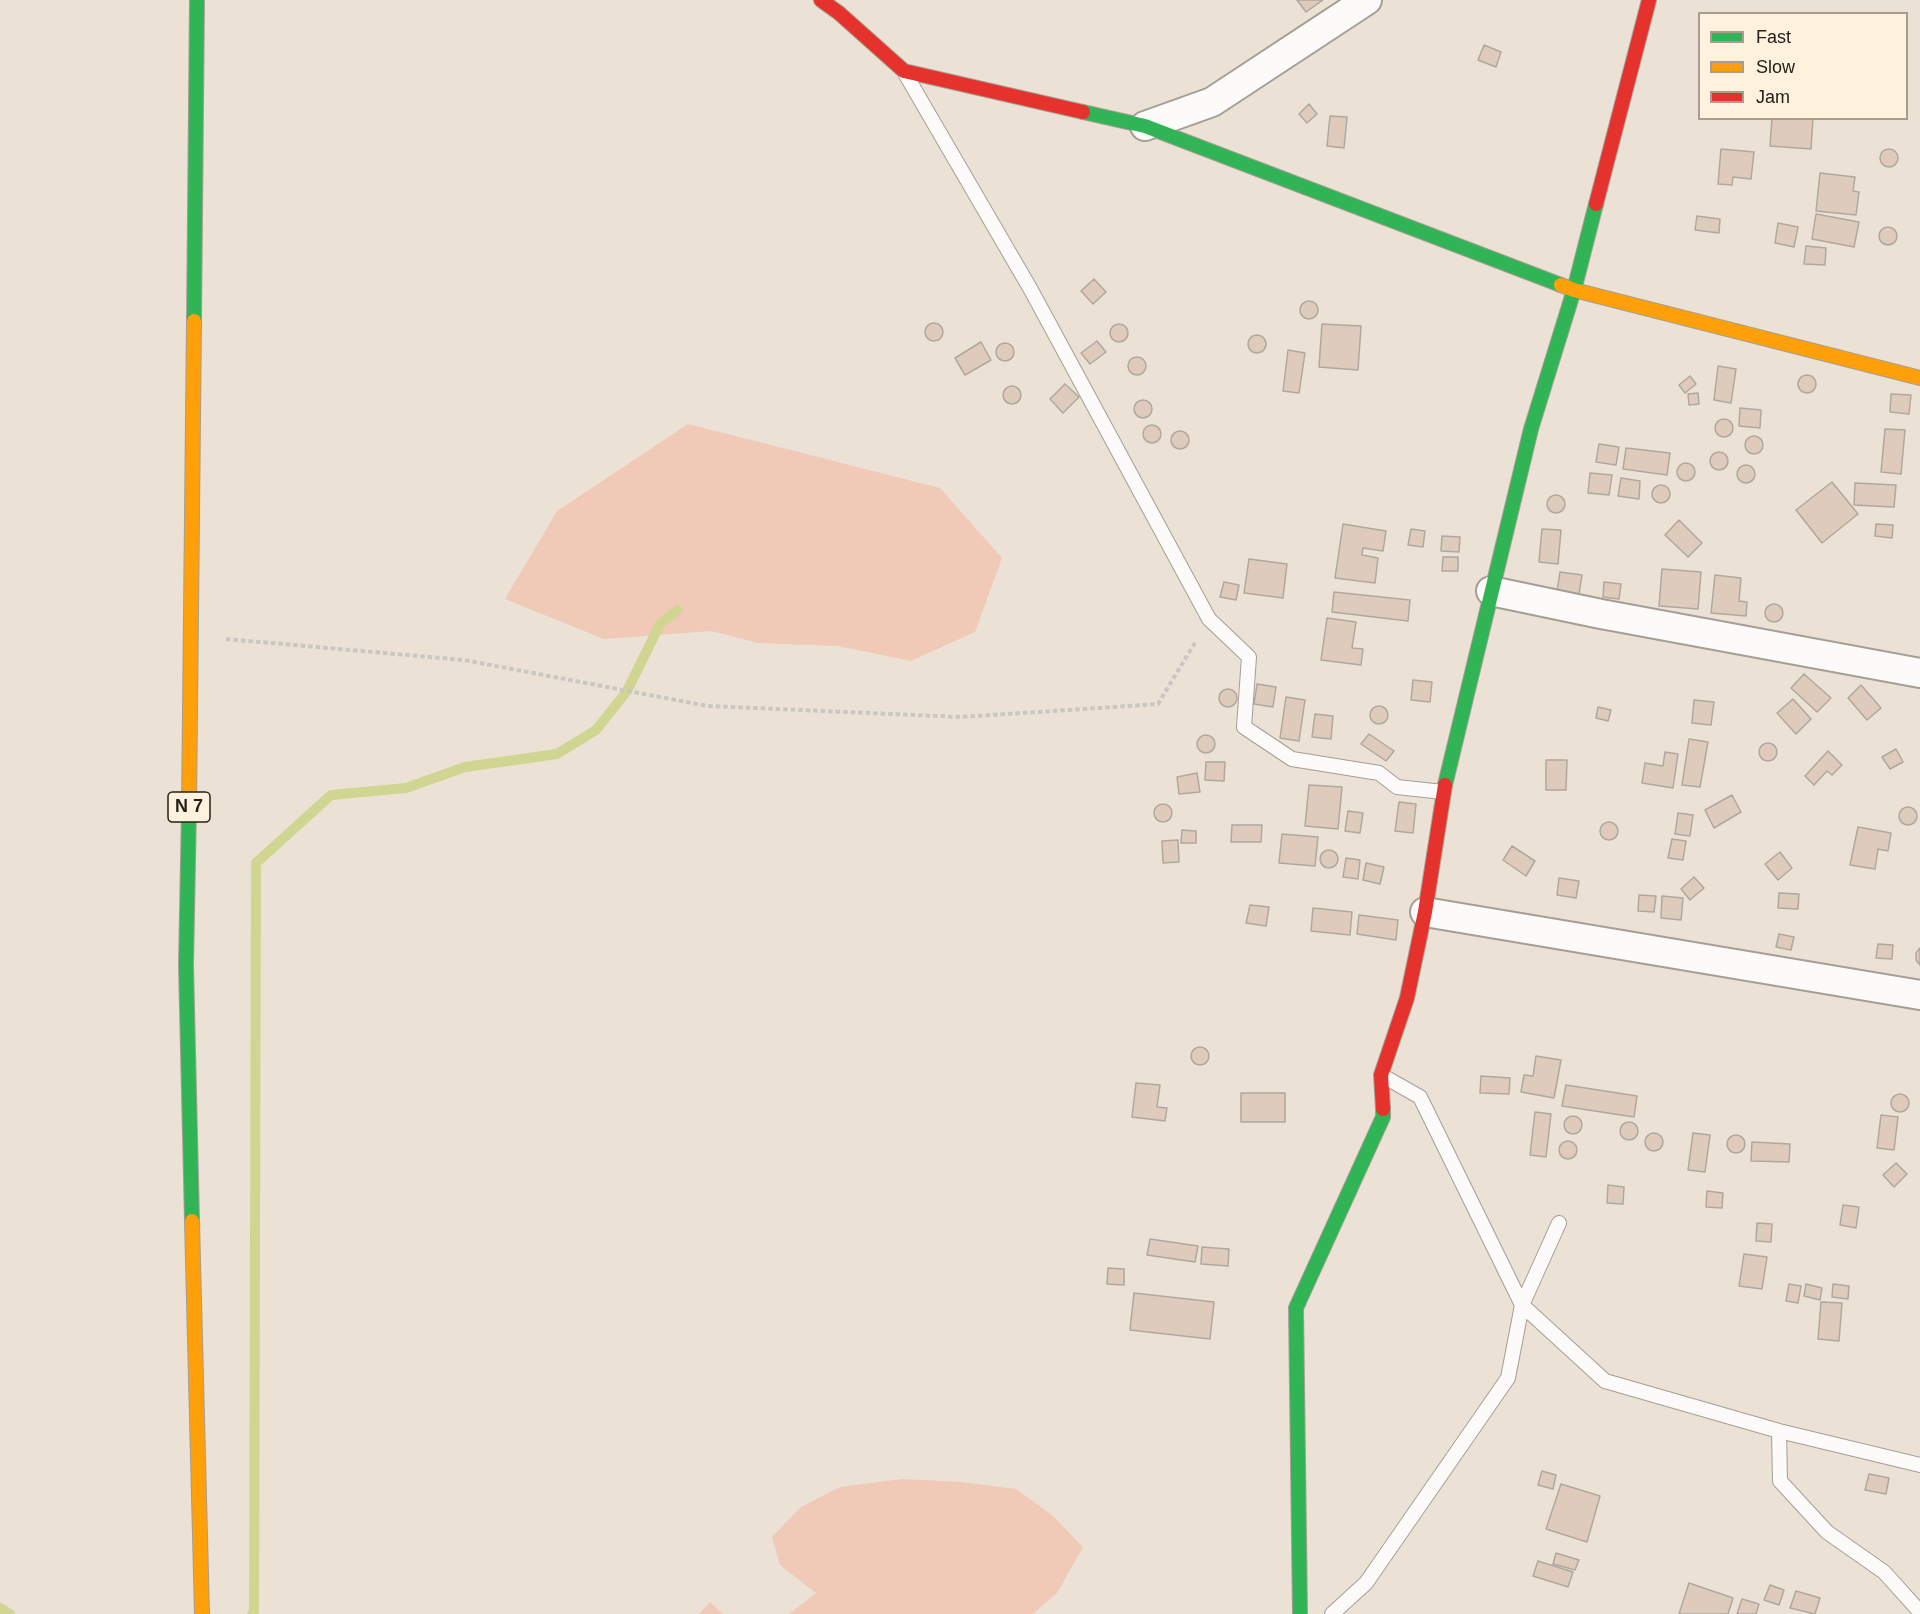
<!DOCTYPE html>
<html>
<head>
<meta charset="utf-8">
<style>
	body { margin:0 }
	#map { position:relative; width:1920px; height:1614px; overflow:hidden; background:#ebe2d5; font-family:Arial,sans-serif }
	canvas { display:block }
	.legend { position:absolute; left:1698px; top:12px; width:210px; height:108px; box-sizing:border-box; background:#fef1de; border:2px solid #a89d8f; margin:0; padding:8px 10px; list-style:none; font-size:18px; color:#262018 }
	.legend li { display:flex; align-items:center; gap:12px; height:30px }
	.legend b { width:30px; border:2px solid #a89d8f }
</style>
</head>
<body>
<div id="map">
<canvas width="1920" height="1614"></canvas>
<ul class="legend">
<li><b style="height:8px;background:#30b455"></b>Fast</li>
<li><b style="height:8px;background:#ff9f0a"></b>Slow</li>
<li><b style="height:8px;background:#e5322d"></b>Jam</li>
</ul>
</div>
<script>
const c = document.querySelector('canvas').getContext('2d');
c.lineJoin = 'round';
function fill(path, color) {
  c.fillStyle = color;
  c.fill(path, 'evenodd');
}
function trace(path, color, width, dash) {
  c.strokeStyle = color;
  c.lineWidth = width;
  c.lineCap = dash ? 'butt' : 'round';
  c.setLineDash(dash || []);
  c.stroke(path);
}
function write(font, color, halo, rows, align = 'center') {
  c.font = font + ' Arial,sans-serif';
  c.lineWidth = 5;
  c.setLineDash([]);
  c.textBaseline = 'middle';
  c.strokeStyle = halo;
  c.fillStyle = color;
  for (const [text, x, y, turn = 0] of rows) {
    c.save();
    c.translate(x, y);
    c.rotate((+turn || 0) * Math.PI / 180);
    c.textAlign = isNaN(turn) ? turn : align;
    if (halo) c.strokeText(text, 0, 0);
    c.fillText(text, 0, 0);
    c.restore();
  }
}
fill(new Path2D(`
	M688,424L940,488L1002,558L975,632L911,661L838,646L758,643L711,631L604,639L505,599L557,511Z
	M902,1479L961,1482L1016,1489L1052,1515L1083,1547L1057,1593L1033,1614H789L816,1593L780,1565L772,1537L801,1507L840,1487Z
	M710,1602L723,1614H699Z`), '#f0c9b7');
trace(new Path2D(`
	M0,1608L10,1614
	M252,1614L254,1612L256,863L331,795L406,788L465,767L557,754L596,730L627,691L660,624L677,610`), '#d1d592', 10);
const building = new Path2D(`
	M1297,0H1323L1306,12Z
	M1484,45L1501,52L1496,67L1478,60Z
	M1309,104L1317,114L1307,123L1299,114Z
	M1330,116L1347,117L1344,148L1327,146Z
	M1772,118H1813L1811,149L1770,146Z
	M1880 158a9 9 0 1 1 18 0a9 9 0 1 1-18 0Z
	M1721,149L1754,152L1751,179L1733,177L1732,185L1718,184Z
	M1820,173L1855,177L1853,191L1859,192L1856,215L1816,211Z
	M1816,214L1859,222L1854,247L1812,239Z
	M1697,216L1720,219L1719,233L1695,230Z
	M1778,223L1798,227L1794,247L1775,243Z
	M1879 236a9 9 0 1 1 18 0a9 9 0 1 1-18 0Z
	M1806,246L1826,248L1825,265L1804,264Z
	M1094,279L1106,292L1093,304L1081,291Z
	M1300 310a9 9 0 1 1 18 0a9 9 0 1 1-18 0Z
	M925 332a9 9 0 1 1 18 0a9 9 0 1 1-18 0Z
	M1110 333a9 9 0 1 1 18 0a9 9 0 1 1-18 0Z
	M1322,324L1361,326L1358,370L1319,367Z
	M1248 344a9 9 0 1 1 18 0a9 9 0 1 1-18 0Z
	M1097,341L1106,352L1090,364L1081,353Z
	M981,342L991,360L965,375L955,358Z
	M996 352a9 9 0 1 1 18 0a9 9 0 1 1-18 0Z
	M1288,350L1305,353L1299,393L1283,391Z
	M1128 366a9 9 0 1 1 18 0a9 9 0 1 1-18 0Z
	M1718,366L1736,369L1731,403L1714,400Z
	M1798 384a9 9 0 1 1 18 0a9 9 0 1 1-18 0Z
	M1690,376L1696,384L1685,393L1679,385Z
	M1065,384L1079,397L1063,413L1050,399Z
	M1003 395a9 9 0 1 1 18 0a9 9 0 1 1-18 0Z
	M1698,393L1699,404L1689,405L1688,394Z
	M1891,394L1911,395L1909,414L1890,412Z
	M1134 409a9 9 0 1 1 18 0a9 9 0 1 1-18 0Z
	M1740,408L1761,410L1760,428L1739,426Z
	M1715 428a9 9 0 1 1 18 0a9 9 0 1 1-18 0Z
	M1143 434a9 9 0 1 1 18 0a9 9 0 1 1-18 0Z
	M1885,429L1905,430L1901,474L1881,472Z
	M1171 440a9 9 0 1 1 18 0a9 9 0 1 1-18 0Z
	M1745 445a9 9 0 1 1 18 0a9 9 0 1 1-18 0Z
	M1599,444L1619,447L1616,465L1596,462Z
	M1626,448L1670,453L1667,475L1623,469Z
	M1710 461a9 9 0 1 1 18 0a9 9 0 1 1-18 0Z
	M1677 472a9 9 0 1 1 18 0a9 9 0 1 1-18 0Z
	M1737 474a9 9 0 1 1 18 0a9 9 0 1 1-18 0Z
	M1590,473L1612,475L1609,495L1588,493Z
	M1621,478L1640,481L1639,499L1618,496Z
	M1832,482L1858,514L1822,543L1796,510Z
	M1855,483L1896,485L1894,507L1854,505Z
	M1652 494a9 9 0 1 1 18 0a9 9 0 1 1-18 0Z
	M1547 504a9 9 0 1 1 18 0a9 9 0 1 1-18 0Z
	M1679,520L1702,543L1688,557L1665,535Z
	M1343,524L1386,531L1383,551L1363,548L1362,555L1378,558L1375,583L1335,578Z
	M1876,524L1893,525L1892,538L1875,536Z
	M1411,529L1425,531L1423,547L1408,545Z
	M1542,529L1561,530L1558,564L1539,562Z
	M1442,536L1460,537L1459,552L1441,551Z
	M1443,557H1458V571H1442Z
	M1249,559L1287,564L1283,598L1244,593Z
	M1662,569L1701,572L1698,609L1659,606Z
	M1560,572L1582,575L1579,594L1557,591Z
	M1715,575L1741,578L1739,601L1747,602L1746,616L1711,613Z
	M1224,582L1239,585L1236,600L1220,597Z
	M1604,582L1621,584L1619,599L1603,597Z
	M1334,592L1410,600L1408,621L1332,612Z
	M1765 613a9 9 0 1 1 18 0a9 9 0 1 1-18 0Z
	M1327,618L1356,622L1352,648L1363,649L1361,665L1321,660Z
	M1804,674L1831,698L1817,712L1791,688Z
	M1413,680L1432,682L1430,702L1411,700Z
	M1257,684L1276,687L1273,707L1254,704Z
	M1861,685L1881,708L1867,720L1848,698Z
	M1219 698a9 9 0 1 1 18 0a9 9 0 1 1-18 0Z
	M1286,697L1305,700L1299,741L1280,738Z
	M1793,699L1811,719L1796,734L1777,713Z
	M1694,700L1714,702L1711,725L1692,723Z
	M1370 715a9 9 0 1 1 18 0a9 9 0 1 1-18 0Z
	M1598,707L1611,710L1608,721L1596,718Z
	M1315,714L1333,716L1331,739L1312,737Z
	M1369,734L1394,751L1386,761L1361,744Z
	M1197 744a9 9 0 1 1 18 0a9 9 0 1 1-18 0Z
	M1689,739L1708,742L1700,787L1682,785Z
	M1759 752a9 9 0 1 1 18 0a9 9 0 1 1-18 0Z
	M1896,749L1903,762L1890,769L1882,757Z
	M1828,751L1842,765L1832,775L1827,771L1814,785L1805,776Z
	M1665,752L1678,754L1673,788L1642,783L1645,763L1663,766Z
	M1546,760H1567L1566,790H1546Z
	M1206,762H1225L1224,781L1205,780Z
	M1197,773L1200,792L1179,794L1177,777Z
	M1309,785L1342,787L1338,829L1305,826Z
	M1732,795L1741,812L1714,828L1705,810Z
	M1399,802L1416,804L1413,833L1395,831Z
	M1154 813a9 9 0 1 1 18 0a9 9 0 1 1-18 0Z
	M1899 816a9 9 0 1 1 18 0a9 9 0 1 1-18 0Z
	M1348,811L1363,813L1360,833L1345,831Z
	M1678,813L1693,815L1690,836L1675,834Z
	M1600 831a9 9 0 1 1 18 0a9 9 0 1 1-18 0Z
	M1232,825H1262L1261,842H1231Z
	M1858,827L1891,833L1888,851L1878,849L1875,869L1850,865Z
	M1182,830L1196,831V843H1181Z
	M1282,834L1318,837L1315,866L1279,863Z
	M1672,839L1686,841L1683,860L1668,858Z
	M1178,840L1179,862L1163,863L1162,841Z
	M1512,846L1535,861L1526,876L1503,860Z
	M1320 859a9 9 0 1 1 18 0a9 9 0 1 1-18 0Z
	M1780,852L1792,868L1778,880L1765,864Z
	M1346,858L1360,860L1358,879L1343,877Z
	M1366,863L1384,867L1380,884L1363,880Z
	M1694,877L1704,888L1690,900L1681,889Z
	M1559,878L1579,881L1576,898L1557,895Z
	M1779,893L1799,894L1798,909L1778,908Z
	M1639,895L1656,896L1654,912L1638,911Z
	M1662,896L1683,898L1681,920L1661,918Z
	M1250,905L1269,907L1266,926L1246,923Z
	M1313,908L1352,912L1350,935L1311,931Z
	M1359,915L1398,920L1396,940L1357,934Z
	M1779,934L1794,937L1791,950L1776,947Z
	M1878,944L1893,945L1892,959L1876,958Z
	M1920,948V965L1916,960V953Z
	M1191 1056a9 9 0 1 1 18 0a9 9 0 1 1-18 0Z
	M1536,1056L1561,1060L1554,1098L1521,1092L1524,1075L1533,1076Z
	M1481,1076L1510,1078L1509,1094L1480,1093Z
	M1136,1083L1160,1085L1157,1107L1167,1108L1165,1121L1132,1117Z
	M1566,1085L1637,1096L1634,1117L1562,1106Z
	M1241,1093H1285V1122H1241Z
	M1891 1103a9 9 0 1 1 18 0a9 9 0 1 1-18 0Z
	M1535,1112L1551,1114L1546,1157L1530,1155Z
	M1881,1115L1898,1117L1894,1150L1877,1148Z
	M1564 1125a9 9 0 1 1 18 0a9 9 0 1 1-18 0Z
	M1620 1131a9 9 0 1 1 18 0a9 9 0 1 1-18 0Z
	M1645 1142a9 9 0 1 1 18 0a9 9 0 1 1-18 0Z
	M1693,1133L1710,1135L1705,1172L1688,1170Z
	M1727 1144a9 9 0 1 1 18 0a9 9 0 1 1-18 0Z
	M1559 1150a9 9 0 1 1 18 0a9 9 0 1 1-18 0Z
	M1752,1142L1790,1144L1789,1162L1751,1161Z
	M1896,1163L1907,1174L1894,1187L1883,1175Z
	M1608,1185L1624,1187L1623,1204L1607,1203Z
	M1707,1191L1723,1193L1722,1208L1706,1207Z
	M1843,1205L1859,1207L1856,1228L1840,1225Z
	M1757,1223L1772,1224L1771,1242L1756,1241Z
	M1150,1239L1198,1246L1195,1262L1147,1255Z
	M1202,1247L1229,1249L1228,1266L1201,1264Z
	M1744,1254L1767,1257L1762,1289L1739,1286Z
	M1108,1268L1124,1269V1285L1107,1284Z
	M1789,1284L1801,1286L1798,1303L1786,1301Z
	M1806,1284L1822,1288L1820,1300L1804,1296Z
	M1833,1284L1849,1286L1848,1299L1832,1297Z
	M1134,1293L1214,1302L1210,1339L1130,1330Z
	M1821,1302L1842,1303L1839,1341L1818,1339Z
	M1542,1471L1556,1475L1553,1489L1538,1485Z
	M1869,1474L1889,1478L1886,1494L1865,1490Z
	M1561,1484L1600,1496L1587,1542L1546,1529Z
	M1556,1553L1579,1560L1575,1570L1553,1564Z
	M1538,1561L1573,1572L1568,1587L1533,1576Z
	M1689,1583L1733,1598L1728,1614H1679Z
	M1770,1585L1784,1590L1779,1605L1764,1600Z
	M1796,1591L1820,1598L1815,1614L1790,1608Z
	M1742,1599L1759,1604L1756,1614H1737Z`);
fill(building, '#decbbb');
trace(building, '#b0a89f', 1.5);
const lane = new Path2D(`
	M906,75L1031,290L1209,619L1249,657L1244,727L1292,759L1379,773L1397,787L1443,792
	M1383,1076L1420,1097L1522,1305L1605,1381L1779,1431L1920,1465
	M1779,1431L1780,1481L1827,1532L1884,1572L1920,1612
	M1332,1614L1366,1583L1508,1378L1522,1305L1559,1223`);
const street = new Path2D(`
	M1145,126L1212,102L1367,0
	M1491,591L1601,614L1920,673
	M1425,912L1920,995`);
const fast = new Path2D(`
	M1083,112L1145,126L1561,285
	M194,321L197,0
	M1445,785L1531,429L1574,290L1596,204
	M189,809L186,965L192,1221
	M1300,1614L1296,1308L1383,1117V1109`);
const slow = new Path2D(`
	M1561,285L1574,290L1920,378
	M189,809L194,321
	M192,1221L202,1614`);
const jam = new Path2D(`
	M821,0L839,13L904,71L1083,112
	M1596,204L1649,0
	M1383,1109L1381,1075L1407,998L1425,912L1445,785`);
trace(lane, '#a59e94', 16);
trace(street, '#a59e94', 32);
trace(fast, '#a59e94', 16);
trace(slow, '#a59e94', 16);
trace(jam, '#a59e94', 16);
trace(new Path2D(`
	M226,639L464,660L708,706L961,717L1158,704L1196,641`), '#cac6c1', 4, [4.5, 3]);
trace(lane, '#fcfbf9', 14);
trace(street, '#fcfbf9', 28);
trace(fast, '#30b455', 14);
trace(slow, '#ff9f0a', 14);
trace(jam, '#e5322d', 14);
for (const [x, y, w] of [
	[189,807,42]
]) {
  const box = new Path2D();
  box.roundRect(x - w / 2, y - 15, w, 30, 4.5);
  c.fillStyle = '#fef1de';
  c.fill(box);
  trace(box, '#262018', 1.5);
}
write('bold 18px', '#262018', null, [
	["N 7",189,807]
]);
</script>
</body>
</html>
